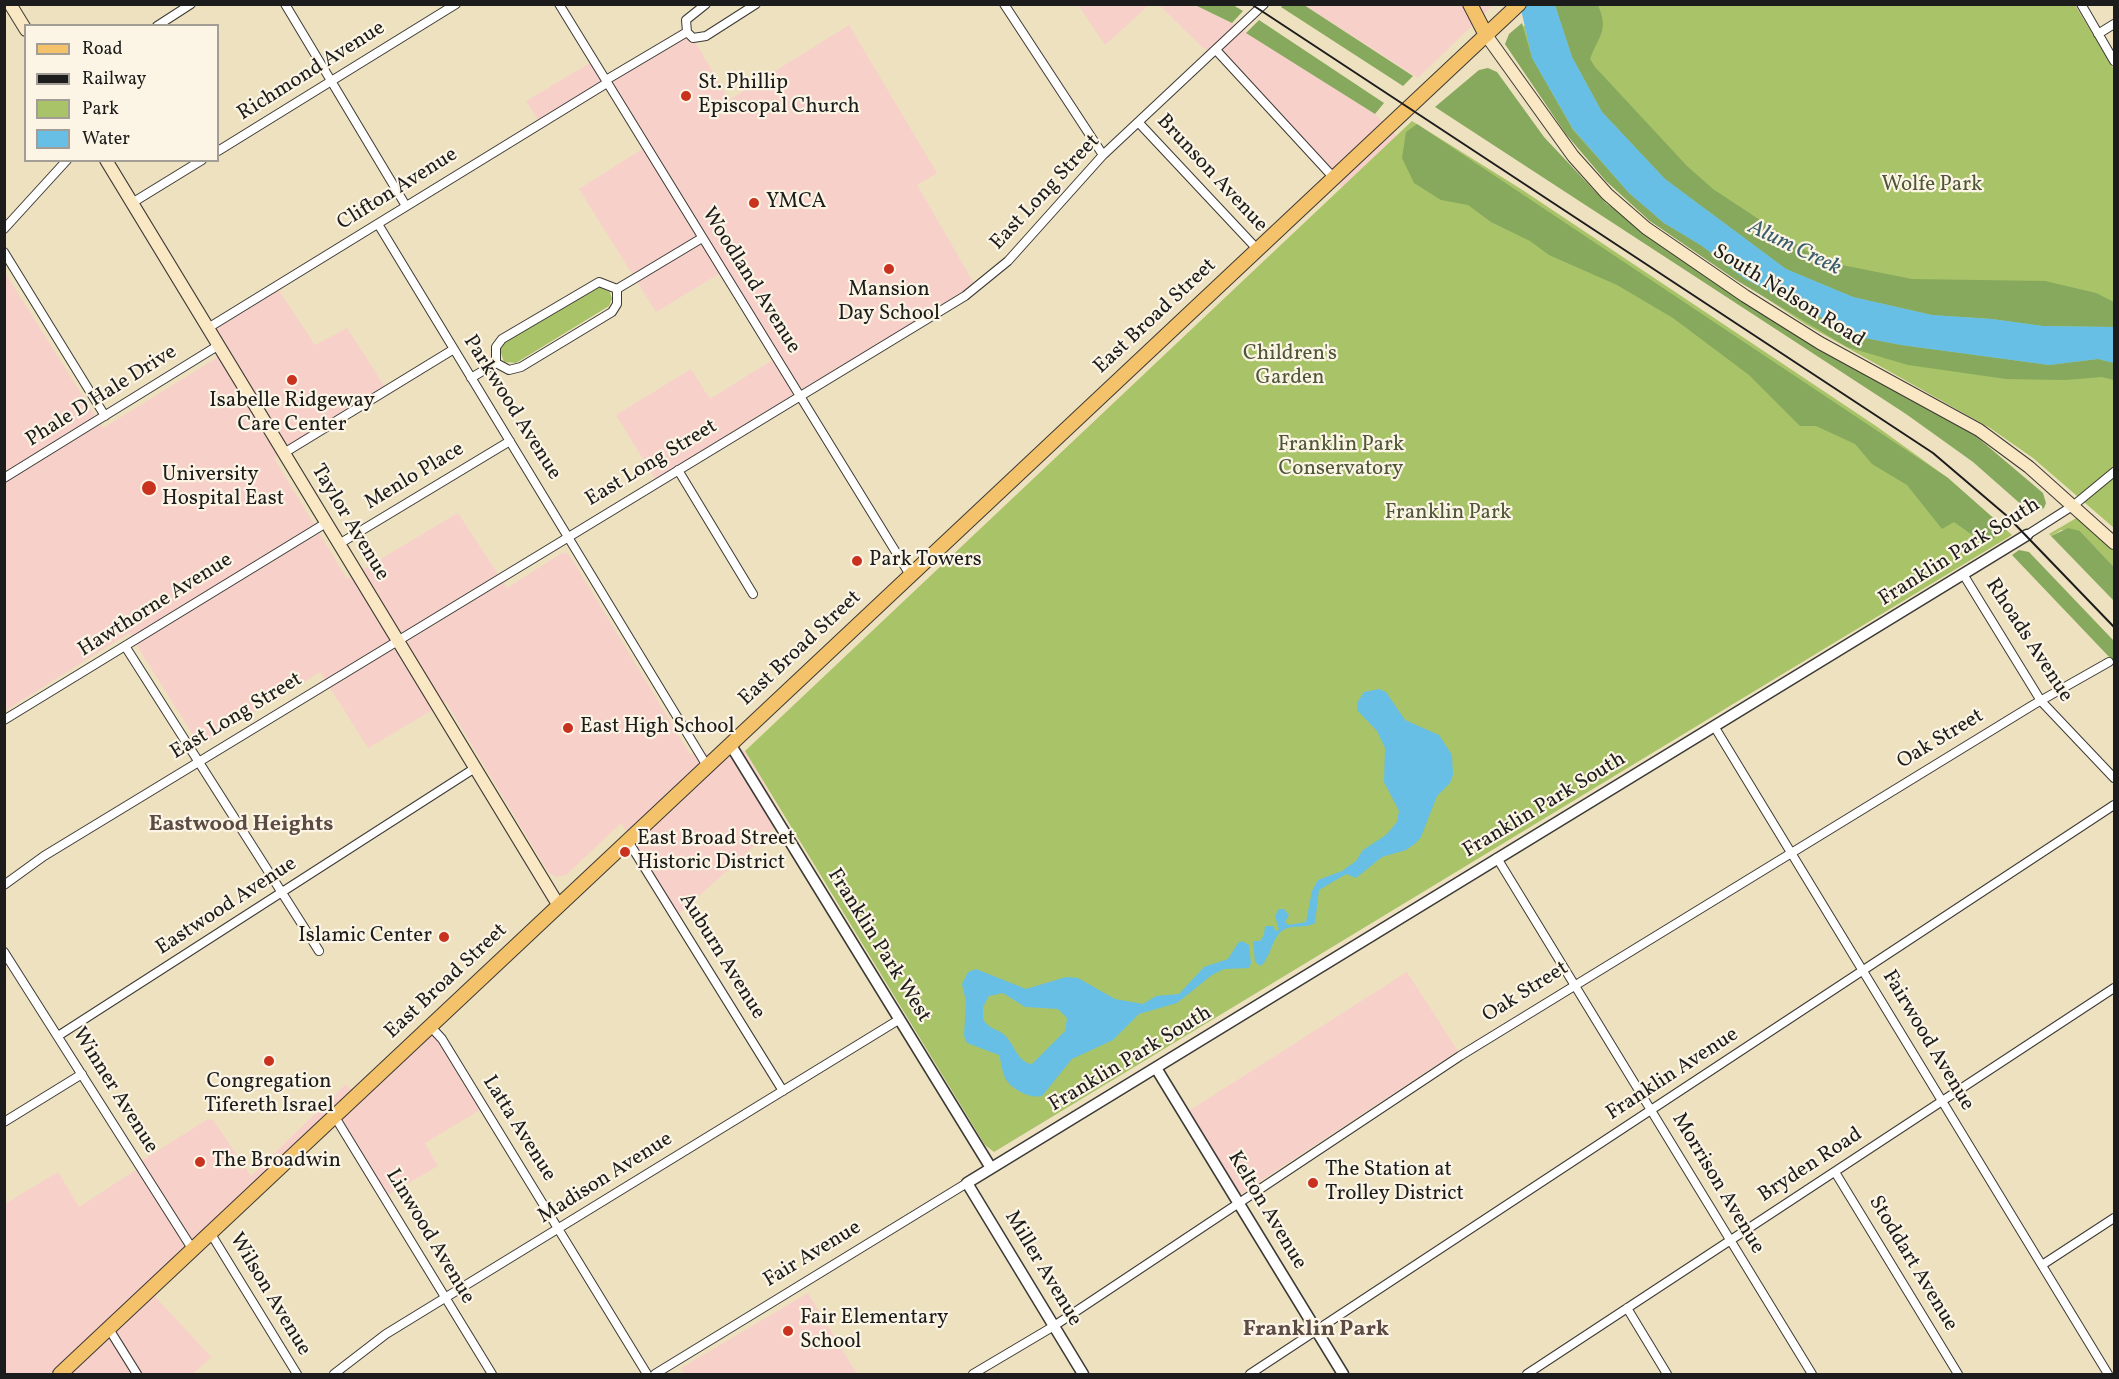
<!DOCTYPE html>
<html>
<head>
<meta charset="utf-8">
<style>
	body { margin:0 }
	#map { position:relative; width:2119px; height:1379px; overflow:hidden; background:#eee1c0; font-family:Vollkorn,serif }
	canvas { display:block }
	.frame { position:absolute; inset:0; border:6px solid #1c1c1c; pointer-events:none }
	.legend { position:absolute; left:24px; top:24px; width:195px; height:138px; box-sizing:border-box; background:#fcf5e5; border:2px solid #a29e95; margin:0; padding:8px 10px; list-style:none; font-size:18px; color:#1c1c1c }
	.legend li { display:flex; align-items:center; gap:12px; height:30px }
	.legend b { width:30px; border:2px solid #a29e95 }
</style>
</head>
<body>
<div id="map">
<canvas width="2119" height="1379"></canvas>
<div class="frame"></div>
<ul class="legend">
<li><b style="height:8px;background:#f3c26a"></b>Road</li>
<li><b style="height:8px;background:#1c1c1c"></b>Railway</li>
<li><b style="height:16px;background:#a9c369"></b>Park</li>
<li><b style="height:16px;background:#68bfe5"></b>Water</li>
</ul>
</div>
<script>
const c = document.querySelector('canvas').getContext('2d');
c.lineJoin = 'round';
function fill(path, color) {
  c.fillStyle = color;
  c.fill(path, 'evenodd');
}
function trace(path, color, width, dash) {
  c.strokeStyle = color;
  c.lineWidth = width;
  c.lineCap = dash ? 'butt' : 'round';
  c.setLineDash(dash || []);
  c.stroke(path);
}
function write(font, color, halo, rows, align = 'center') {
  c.font = font + ' Vollkorn,serif';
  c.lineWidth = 4.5;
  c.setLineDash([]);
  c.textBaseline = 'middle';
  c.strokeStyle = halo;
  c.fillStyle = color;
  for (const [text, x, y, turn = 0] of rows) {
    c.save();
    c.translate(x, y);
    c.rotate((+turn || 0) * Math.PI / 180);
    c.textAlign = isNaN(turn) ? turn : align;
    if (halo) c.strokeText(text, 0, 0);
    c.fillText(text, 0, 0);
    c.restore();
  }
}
fill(new Path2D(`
	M1078,5H1149L1105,45Z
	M1159,5H1195L1232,23L1375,114L1397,136L1342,188L1218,56L1202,47Z
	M1304,5H1493L1418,78Z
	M849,25L937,173L917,185L975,285L657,482L616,415L691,369L710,399L777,357L724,271L656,312L579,189L647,146L609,84L542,126L526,101L595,60L606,77L686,26L729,100Z
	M4,271L103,428L215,359L222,347L212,329L277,288L315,345L347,328L385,387L274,458L347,579L458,513L507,588L562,553L569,554L690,754L745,751L784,819L678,915L621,823L566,875L556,877L548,872L446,702L368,748L320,672L200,746L129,633L5,711Z
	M1407,972L1458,1051L1239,1195L1184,1114Z
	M433,1025L483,1108L425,1143L438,1166L384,1197L334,1117L150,1291L211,1357L193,1374H5V1204L58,1172L79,1207L142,1166L143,1160L208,1119L213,1120L251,1176L346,1084L356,1095Z
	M808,1293L857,1374H685L681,1368Z`), '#f7d0ca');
fill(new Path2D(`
	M1546,5H2075L2114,69V528L2033,458L1990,428L1805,324L1650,221L1606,181L1566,134L1505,44Z
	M1412,121L1521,189L1876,426L1948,478L2012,535L994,1152L985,1145L745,751Z
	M599,287L610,292L612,299L609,306L516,363L504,362L500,350L504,343Z
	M2078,517L2114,551V567L2080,531L2061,530L2051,536L2049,534Z`), '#a9c369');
fill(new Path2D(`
	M1195,5H1233L1243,11L1232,23Z
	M1283,5H1304L1413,76L1403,86L1281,7Z
	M1555,5H1598C1609,31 1599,35 1590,59L1595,67L1687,166L1713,189L1822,261L1912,279L2045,281L2096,293L2114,302V327L2043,326L1992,319L1932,315L1853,297L1786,269L1665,179L1602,112L1572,57Z
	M1259,20L1384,103L1375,114L1246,33Z
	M1522,23L1532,58L1573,130L1629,193L1664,223L1702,246L1745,279L1860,337L1901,345L2049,365L2098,359L2114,363V380L2102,377L2065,380L2006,379L1908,365L1847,347L1736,280L1650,221L1606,181L1566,134L1505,44L1509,34Z
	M1488,68L1497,72L1544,137L1607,204L1971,432L2043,493L2046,503L2044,508L2032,514L1973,462L1906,414L1435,107L1479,70Z
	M1417,124L1948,478L2007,530L1989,541L1971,534L1954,522L1942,529L1907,485L1872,464L1855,444L1816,426H1800L1749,375L1673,318L1617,285L1549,255L1530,241L1491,222L1468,205L1441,200L1414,183L1402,158L1406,132Z
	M2068,528L2080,531L2114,567V601L2051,536Z
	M2019,550L2029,552L2114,641V662L2012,555Z`), '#86a95d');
fill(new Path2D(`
	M1520,5H1555L1572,57L1602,112L1665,179L1786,269L1853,297L1932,315L1992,319L2043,326L2114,327V363L2098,359L2049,365L1901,345L1860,337L1745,279L1702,246L1664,223L1629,193L1573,129L1532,58Z
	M1379,689L1386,692L1405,720L1439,735L1452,755L1453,775L1450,783L1437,796L1421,837L1416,843L1406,850L1382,857L1356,878L1346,874L1319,890L1315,923C1306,929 1293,924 1283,930C1271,939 1272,955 1261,966L1255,962L1253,941H1260L1264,935L1265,926H1273L1276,931L1279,930L1275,916L1279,909H1284L1289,915L1285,922L1289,925L1306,922L1312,891L1318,880L1342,871L1356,861L1363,850L1386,835L1397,822L1399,811L1384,782L1385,748L1377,731L1357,710V703L1364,692Z
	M1242,941L1249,945L1251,963L1249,968L1224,969L1212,975L1177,1003L1139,1014L1113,1040L1072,1059L1042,1096C1030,1099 1011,1089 1005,1078C1002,1071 1001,1062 999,1055L967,1043L964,1036L966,1001L962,984L968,972L976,969L1026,989L1066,977L1078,978L1115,999L1143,1004L1156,996L1179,994L1204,967L1228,959L1238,943ZM1003,993L1025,1007L1058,1009L1067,1018L1065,1031L1032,1064C1016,1062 1014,1041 1002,1033C994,1028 988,1028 983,1019V1007L989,996Z`), '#68bfe5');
const minor = new Path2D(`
	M285,4L406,206
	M559,4L910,575
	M706,4L686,20L687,32L693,38L706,36L756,4
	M1004,4L1103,155
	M2081,4L2114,61
	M157,26L191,4
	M2098,34L2114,24
	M1216,50L1333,177
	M606,80L687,32
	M1139,123L1258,250
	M218,151L456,4
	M132,203L202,160
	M378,224L707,766
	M4,229L67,160
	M4,252L105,416
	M599,282L617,289V304L612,312L521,367L509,370L496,363V347L502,339Z
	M617,289L702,238
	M208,328L607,83
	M471,378L496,363
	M284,453L454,349
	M678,470L753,594
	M4,478L219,345
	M2027,535L2074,505L2114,472
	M339,544L510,441
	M1963,574L2041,701L2114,778
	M125,646L319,951
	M4,720L326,523
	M1714,726L2108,1374
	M628,841L783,1091
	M1497,858L1812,1374
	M4,885L44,856L965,296L1008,261L1103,155L1264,4
	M4,952L193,1250
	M431,1027L442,1039L647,1374
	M58,1036L475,768
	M335,1117L492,1374
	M4,1122L82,1074
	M1835,1172L1958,1374
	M211,1234L297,1374
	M2042,1265L2114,1218
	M1627,1308L1667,1374
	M109,1329L137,1374
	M334,1374L386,1334L900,1019
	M655,1374L967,1183
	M973,1374L1054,1326L1460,1056L2033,705L2109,662
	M1250,1374L2114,805
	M1527,1374L2114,988`);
const tertiary = new Path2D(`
	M730,744L991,1168
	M1156,1068L1343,1374
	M1083,1374L967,1183L2027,535`);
const secondary = new Path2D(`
	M10,4L26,30
	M1486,35L1573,156L1607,194L1646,228L1745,296L1820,343L1979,430L2029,467L2114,543
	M106,160L559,906`);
const primary = new Path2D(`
	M1470,4L1486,35
	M60,1374L1519,4`);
trace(minor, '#3c3a35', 10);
trace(tertiary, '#3c3a35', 13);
trace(secondary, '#3c3a35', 14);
trace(primary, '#3c3a35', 16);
trace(minor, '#fff', 8);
trace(tertiary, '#fff', 10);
trace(secondary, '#fae7c3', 12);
trace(primary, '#f3c26a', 14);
trace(new Path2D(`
	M1251,4L1933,453L2007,516L2114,627`), '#1c1c1c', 2);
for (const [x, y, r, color] of [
	[686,96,6,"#c8321e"],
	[754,203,6,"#c8321e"],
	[889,269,6,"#c8321e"],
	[292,380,6,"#c8321e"],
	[149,488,8,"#c8321e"],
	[857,561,6,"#c8321e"],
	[568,728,6,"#c8321e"],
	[625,852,6,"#c8321e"],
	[444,937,6,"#c8321e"],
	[269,1061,6,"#c8321e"],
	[200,1162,6,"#c8321e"],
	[1313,1183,6,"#c8321e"],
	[788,1331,6,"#c8321e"]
]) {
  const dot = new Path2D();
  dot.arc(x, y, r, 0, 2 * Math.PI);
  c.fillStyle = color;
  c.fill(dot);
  trace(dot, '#fcf5e5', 2);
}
write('21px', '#1c1c1c', '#fcf5e5', [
	["Richmond Avenue",312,72,-32],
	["Brunson Avenue",1211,174,47],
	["Clifton Avenue",398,190,-32],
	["East Long Street",1046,193,-47],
	["Woodland Avenue",750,281,58],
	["South Nelson Road",1788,297,32],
	["East Broad Street",1156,317,-43],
	["Phale D Hale Drive",102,397,-32],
	["Parkwood Avenue",511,408,58],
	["East Long Street",652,464,-31],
	["Menlo Place",415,477,-31],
	["Taylor Avenue",349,523,59],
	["Franklin Park South",1960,553,-32],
	["Hawthorne Avenue",156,606,-32],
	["Rhoads Avenue",2028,641,57],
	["East Broad Street",801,649,-43],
	["East Long Street",237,717,-31],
	["Oak Street",1941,740,-31],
	["Franklin Park South",1545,806,-31],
	["Eastwood Avenue",227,907,-33],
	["Franklin Park West",878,946,58],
	["Auburn Avenue",721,957,58],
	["East Broad Street",447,982,-43],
	["Oak Street",1526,993,-32],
	["Fairwood Avenue",1927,1041,59],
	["Franklin Park South",1131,1060,-31],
	["Franklin Avenue",1673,1075,-33],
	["Winner Avenue",114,1091,58],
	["Latta Avenue",518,1129,58],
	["Bryden Road",1811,1166,-33],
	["Madison Avenue",606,1179,-32],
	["Morrison Avenue",1717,1184,59],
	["Kelton Avenue",1266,1211,59],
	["Linwood Avenue",429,1237,59],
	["Fair Avenue",813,1255,-31],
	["Stoddart Avenue",1912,1264,59],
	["Miller Avenue",1042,1269,59],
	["Wilson Avenue",269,1295,59]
]);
write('21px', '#1c1c1c', '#fcf5e5', [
	["St. Phillip",698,84],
	["Episcopal Church",698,108],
	["YMCA",766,203],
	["Mansion",889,291,"center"],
	["Day School",889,315,"center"],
	["Isabelle Ridgeway",292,402,"center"],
	["Care Center",292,426,"center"],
	["University",162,476],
	["Hospital East",162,500],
	["Park Towers",869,561],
	["East High School",580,728],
	["East Broad Street",637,840],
	["Historic District",637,864],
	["Islamic Center",432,937,"right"],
	["Congregation",269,1083,"center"],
	["Tifereth Israel",269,1107,"center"],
	["The Broadwin",212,1162],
	["The Station at",1325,1171],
	["Trolley District",1325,1195],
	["Fair Elementary",800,1319],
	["School",800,1343]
], 'left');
write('21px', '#4d5637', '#fcf5e5', [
	["Wolfe Park",1932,186],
	["Children's",1290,355],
	["Garden",1290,379],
	["Franklin Park",1341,446],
	["Conservatory",1341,470],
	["Franklin Park",1448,514]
]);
write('italic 22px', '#3a5d6c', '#fcf5e5', [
	["Alum Creek",1794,249,26]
]);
write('bold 22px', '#5c4b45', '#fcf5e5', [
	["Eastwood Heights",241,826],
	["Franklin Park",1316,1331]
]);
</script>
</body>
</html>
